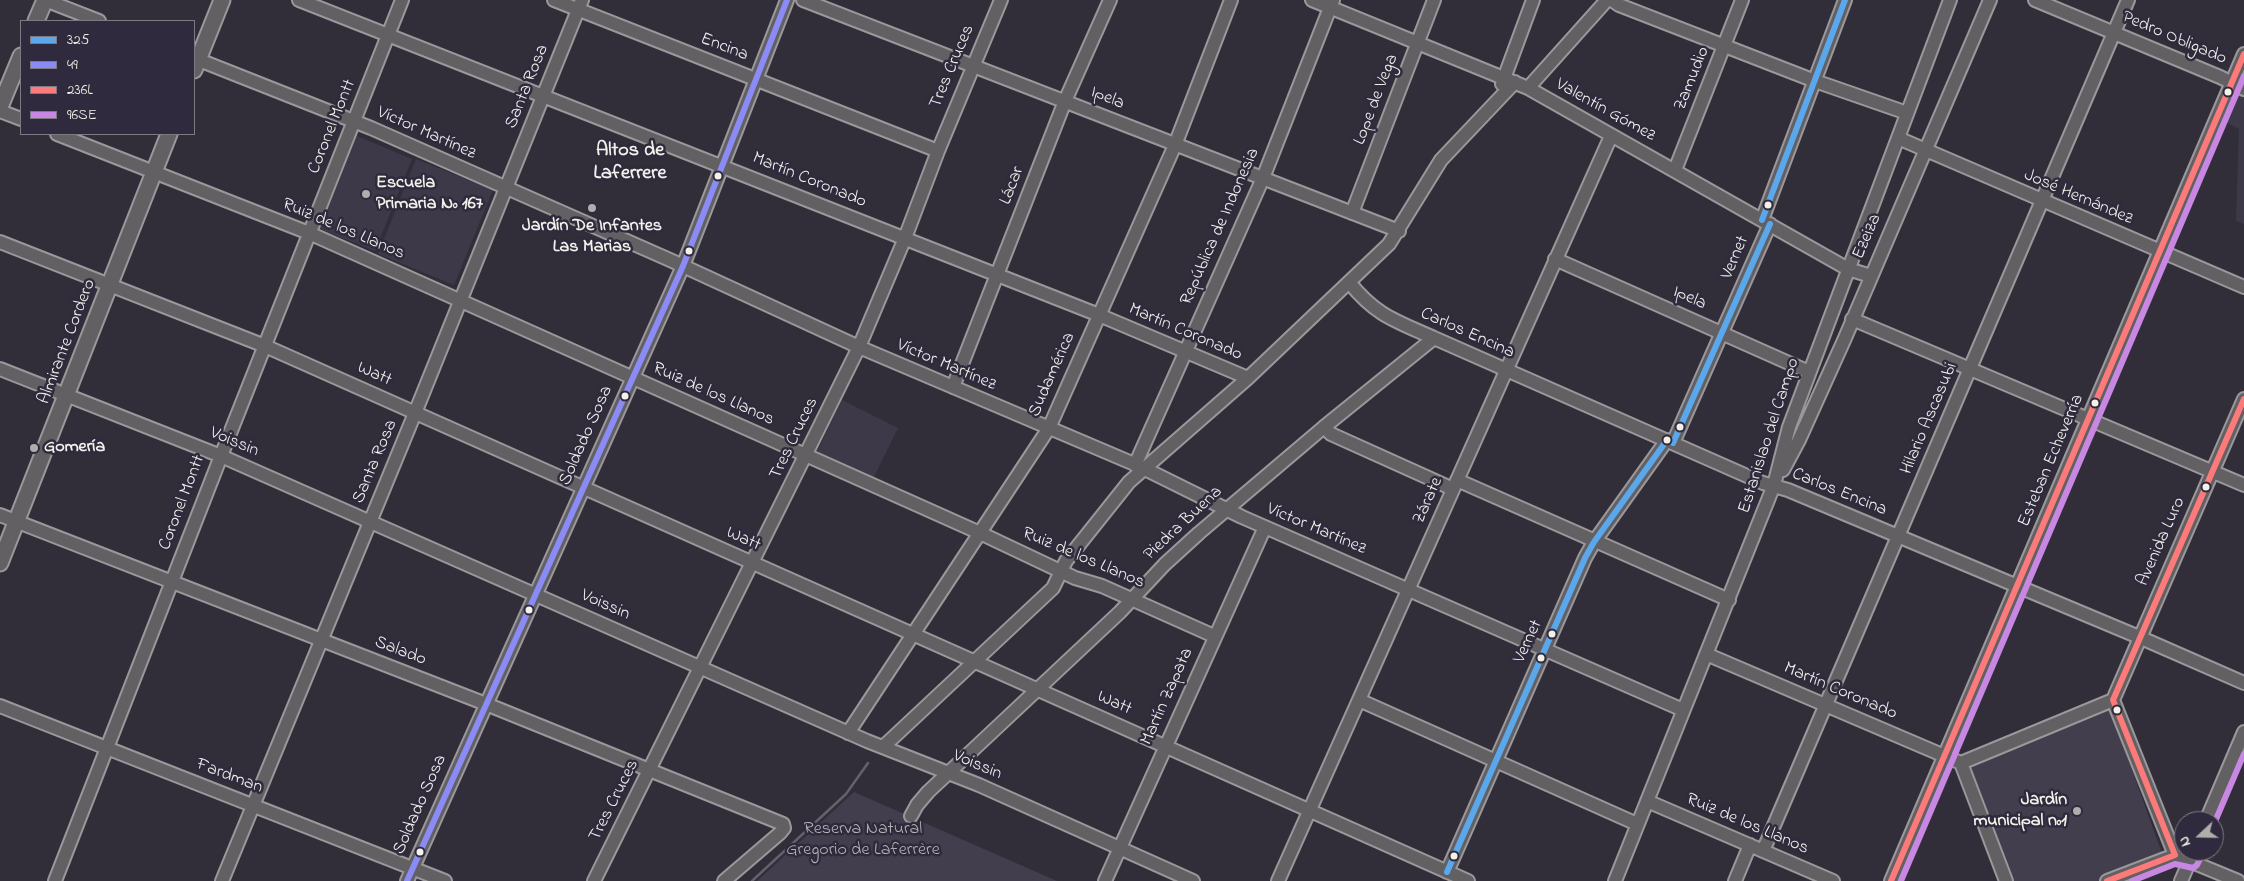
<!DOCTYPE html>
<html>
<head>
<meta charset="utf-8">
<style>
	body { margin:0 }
	#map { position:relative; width:2244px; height:881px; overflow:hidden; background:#312e39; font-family:"Indie Flower",sans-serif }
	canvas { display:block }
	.legend { position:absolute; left:20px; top:20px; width:175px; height:115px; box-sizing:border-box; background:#2f2a3d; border:1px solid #7e7a81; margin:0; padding:6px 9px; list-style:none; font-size:15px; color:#f4f1e8 }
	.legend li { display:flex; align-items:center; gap:10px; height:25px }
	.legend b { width:25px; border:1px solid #7e7a81 }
	.north { position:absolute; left:2174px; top:811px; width:50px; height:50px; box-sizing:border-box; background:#2f2a3d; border:1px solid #7e7a81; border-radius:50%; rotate:249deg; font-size:14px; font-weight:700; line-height:20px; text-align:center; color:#f4f1e8 }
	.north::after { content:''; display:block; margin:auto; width:18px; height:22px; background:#b0adab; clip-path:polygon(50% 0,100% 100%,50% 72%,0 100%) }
</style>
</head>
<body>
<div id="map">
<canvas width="2244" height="881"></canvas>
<ul class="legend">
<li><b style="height:6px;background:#5aa8eb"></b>325</li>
<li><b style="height:6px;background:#8a8bf5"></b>49</li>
<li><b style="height:6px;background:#fc7a7a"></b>236L</li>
<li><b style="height:6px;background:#c787e3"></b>96SE</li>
</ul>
<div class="north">N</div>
</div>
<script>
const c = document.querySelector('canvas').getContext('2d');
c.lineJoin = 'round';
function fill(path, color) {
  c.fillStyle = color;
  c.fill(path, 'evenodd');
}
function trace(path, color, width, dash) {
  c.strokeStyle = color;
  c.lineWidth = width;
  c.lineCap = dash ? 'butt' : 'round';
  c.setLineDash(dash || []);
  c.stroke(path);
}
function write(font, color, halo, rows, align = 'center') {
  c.font = font + ' "Indie Flower",sans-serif';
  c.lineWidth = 5;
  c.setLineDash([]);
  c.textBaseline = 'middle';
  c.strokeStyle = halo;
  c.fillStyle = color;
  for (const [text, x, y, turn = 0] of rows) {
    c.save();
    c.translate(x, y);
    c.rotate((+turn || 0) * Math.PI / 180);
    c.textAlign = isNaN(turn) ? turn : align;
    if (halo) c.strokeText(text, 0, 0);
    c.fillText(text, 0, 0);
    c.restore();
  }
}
fill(new Path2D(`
	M2238,94L2244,96V224L2236,221L2239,129L2222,120L2233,95Z
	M357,136L412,159L375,251L320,229Z
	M416,159L493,190L454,285L378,254Z
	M842,400L898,428L873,479L817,452Z`), '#3e3948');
fill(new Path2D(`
	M2110,709L2163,856L2100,881H2010L1965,768Z
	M854,792L1057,881H757Z`), '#423e4d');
trace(new Path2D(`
	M752,881L846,794L868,763`), '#65616b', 2.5);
const minor = new Path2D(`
	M45,0L99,21
	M299,0L1099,315L1248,378
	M554,0L938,151
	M803,0L1399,231
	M1312,0L1528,88L1848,269L1871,276
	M1612,0L1619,5L1815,81L1907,113
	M2035,0L2220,77L2244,89
	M194,58L371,128L670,260L859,347L1139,466L1242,517L1683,710
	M1502,84L1533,0
	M1528,88L1607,0
	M0,111L21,119
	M57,134L309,233L980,533L1075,578L1102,586L1214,636
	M1898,138L2244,287
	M1675,170L1742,0
	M1352,213L1434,0
	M1762,220L1845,0
	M0,242L265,346L1468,881
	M1555,259L1809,372
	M1349,282C1376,316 1396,321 1434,338L1763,483L1788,490L2139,637L2244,683
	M1852,319L2244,485
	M0,369L221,456L867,741L979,785L1193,881
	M953,387L1065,101L1110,0
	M1324,427L1331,434L1453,489
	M1673,443L1770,224
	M1135,465L1263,178L1333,0
	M1783,470L1799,440L1845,338L1990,0
	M1457,480L1729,600
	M0,515L486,704L783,824L784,828L780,833L724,881
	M1706,654L1961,763
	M1359,700L1637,824
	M0,706L445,881
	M848,733L1049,428L1175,145L1231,0
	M883,747L1053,588L1066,561L1129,482L1248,378L1389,244L1441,160L1515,82
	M1961,763L2113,700
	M1961,763L2006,881
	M1647,801L1833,881
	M911,816L917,805L928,792L1120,612L1165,564L1199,533L1324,427L1434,338
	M2206,821L2244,732
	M1763,851L2128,0
	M2175,855L2113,700L2244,399
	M2175,855L2238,881
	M1447,872L1585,558L1594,542L1667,440
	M55,881L221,456L402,0
	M222,881L415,413L582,0
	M407,881L683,266L787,0
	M594,881L859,347L905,238L938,151L1001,0
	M1105,881L1265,527
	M1278,881L1611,136
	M1615,881L1774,485L1789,427L1950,0
	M1735,881L1750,845
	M1891,881L2244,54
	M2107,881L2175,855
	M2181,881L2194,851`);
const major = new Path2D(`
	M36,21L45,0
	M194,70L222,0
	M0,107L21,56
	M0,563L169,134`);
trace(minor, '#9a989b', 16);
trace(major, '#9a989b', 19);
trace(minor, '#626063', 12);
trace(major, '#626063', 15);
trace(new Path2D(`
	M1762,220L1845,0
	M1673,443L1770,224
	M1447,872L1585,558L1594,542L1667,440`), '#5aa8eb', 6);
trace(new Path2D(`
	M407,881L683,266L787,0`), '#8a8bf5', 6);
trace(new Path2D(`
	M1891,881L2244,54
	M2107,881L2175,855L2113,700L2244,399`), '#fc7a7a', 6);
trace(new Path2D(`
	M2214,824L2244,754
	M1901,881L2244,76
	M2132,881L2175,864L2193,868L2197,865L2202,855`), '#c787e3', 6);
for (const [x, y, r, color] of [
	[2228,92,4.5,"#f4f1e8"],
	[718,176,4.5,"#f4f1e8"],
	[366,194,5,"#b0adab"],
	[1768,205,4.5,"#f4f1e8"],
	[592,208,5,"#b0adab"],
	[689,251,4.5,"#f4f1e8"],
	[625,396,4.5,"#f4f1e8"],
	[2095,403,4.5,"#f4f1e8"],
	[1680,427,4.5,"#f4f1e8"],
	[1667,440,4.5,"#f4f1e8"],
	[34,448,5,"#b0adab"],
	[2206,487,4.5,"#f4f1e8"],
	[529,610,4.5,"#f4f1e8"],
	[1552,634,4.5,"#f4f1e8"],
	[1541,658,4.5,"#f4f1e8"],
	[2117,710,4.5,"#f4f1e8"],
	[2077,811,5,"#b0adab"],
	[420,852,4.5,"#f4f1e8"],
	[1454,856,4.5,"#f4f1e8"]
]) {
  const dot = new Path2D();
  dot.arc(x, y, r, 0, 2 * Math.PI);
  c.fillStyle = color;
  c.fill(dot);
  trace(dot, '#2f2a3d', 2);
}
write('18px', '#f4f1e8', '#2f2a3d', [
	["Pedro Obligado",2174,39,23],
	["Encina",724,48,21],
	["Tres Cruces",953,67,-67],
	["Zamudio",1693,79,-68],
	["Santa Rosa",528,87,-68],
	["Ipela",1107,99,22],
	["Lope de Vega",1377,100,-69],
	["Valentín Gómez",1605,111,29],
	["Coronel Montt",333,127,-68],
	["Víctor Martínez",426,134,24],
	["Martín Coronado",809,181,22],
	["Lácar",1013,186,-69],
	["José Hernández",2078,198,23],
	["República de Indonesia",1221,227,-66],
	["Ruiz de los Llanos",343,230,23],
	["Ezeiza",1868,237,-67],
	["Vernet",1736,258,-67],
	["Ipela",1689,299,24],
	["Martín Coronado",1185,333,23],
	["Carlos Encina",1467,334,24],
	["Almirante Cordero",68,342,-69],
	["Víctor Martínez",946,366,23],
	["Watt",374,375,24],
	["Sudamérica",1053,375,-66],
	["Ruiz de los Llanos",713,395,24],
	["Hilario Ascasubi",1930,419,-67],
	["Soldado Sosa",587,436,-66],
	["Estanislao del Campo",1770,436,-72],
	["Tres Cruces",795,439,-64],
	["Voissin",234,443,23],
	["Esteban Echeverría",2052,461,-67],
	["Santa Rosa",376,462,-67],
	["Carlos Encina",1839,493,22],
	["Zárate",1429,501,-66],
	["Coronel Montt",183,503,-69],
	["Piedra Buena",1184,524,-43],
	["Víctor Martínez",1316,530,23],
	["Watt",743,540,24],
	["Avenida Luro",2162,542,-66],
	["Ruiz de los Llanos",1083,559,23],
	["Voissin",605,606,24],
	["Vernet",1529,642,-65],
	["Salado",400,652,21],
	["Martín Coronado",1840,692,23],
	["Martín Zapata",1168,697,-66],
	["Watt",1114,704,24],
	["Voissin",977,766,23],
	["Fardman",229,777,21],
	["Tres Cruces",615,801,-63],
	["Soldado Sosa",421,805,-66],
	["Ruiz de los Llanos",1747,825,23]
]);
write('bold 18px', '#f4f1e8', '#2f2a3d', [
	["Escuela",376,184],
	["Primaria Nº 167",376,205],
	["Jardín De Infantes",592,227,"center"],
	["Las Marias",592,248,"center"],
	["Gomería",44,448],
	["Jardín",2067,801,"right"],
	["municipal nº1",2067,822,"right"]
], 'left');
write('18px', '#b7b3b3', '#2f2a3d', [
	["Reserva Natural",863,830],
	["Gregorio de Laferrère",863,851]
]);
write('bold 20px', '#f4f1e8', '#2f2a3d', [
	["Altos de",630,152],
	["Laferrere",630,175]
]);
</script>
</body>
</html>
